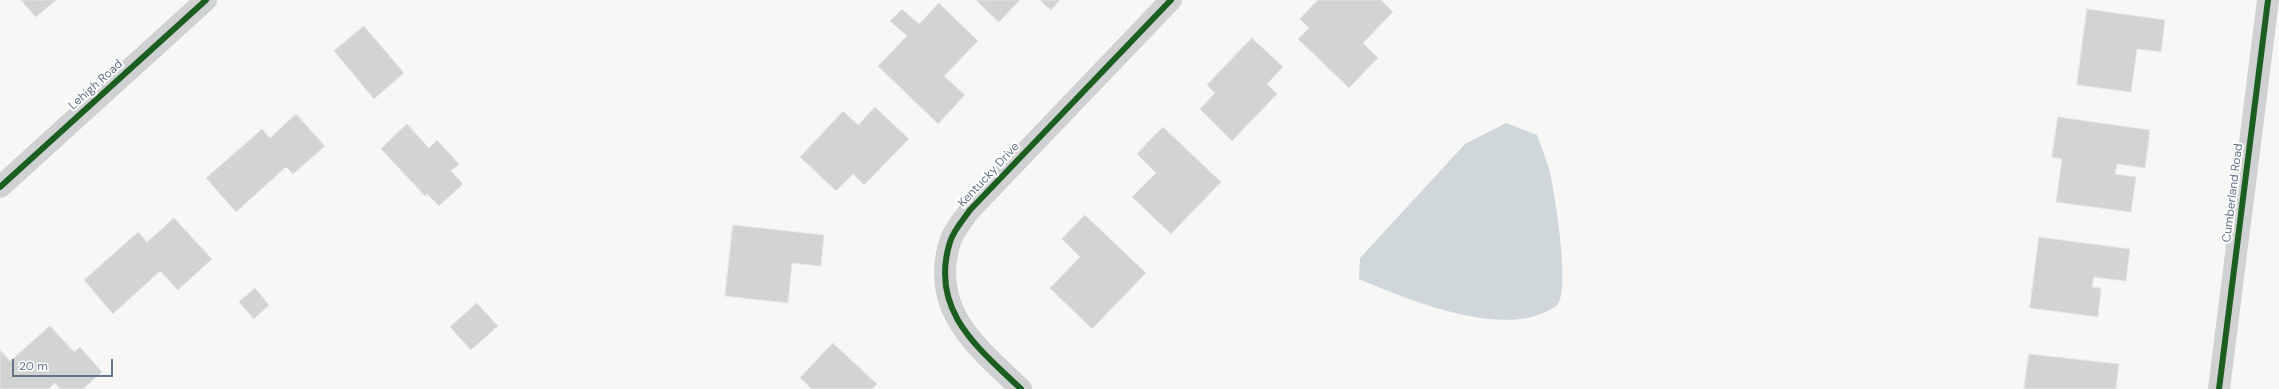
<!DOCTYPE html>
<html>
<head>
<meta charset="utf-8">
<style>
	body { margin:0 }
	#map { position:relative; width:2279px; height:389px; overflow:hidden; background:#f7f7f6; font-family:"DM Sans",sans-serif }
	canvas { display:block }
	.scale { position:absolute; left:12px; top:359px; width:101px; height:18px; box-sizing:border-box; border:2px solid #657488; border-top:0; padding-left:5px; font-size:12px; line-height:14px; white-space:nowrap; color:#657488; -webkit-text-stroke:3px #fff; paint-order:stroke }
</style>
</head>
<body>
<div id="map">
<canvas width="2279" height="389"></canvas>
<div class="scale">20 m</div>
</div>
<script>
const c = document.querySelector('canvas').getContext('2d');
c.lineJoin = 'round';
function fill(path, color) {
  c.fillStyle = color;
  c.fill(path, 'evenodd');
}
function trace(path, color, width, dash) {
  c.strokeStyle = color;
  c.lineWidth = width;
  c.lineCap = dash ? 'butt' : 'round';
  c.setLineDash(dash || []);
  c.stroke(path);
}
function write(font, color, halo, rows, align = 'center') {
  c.font = font + ' "DM Sans",sans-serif';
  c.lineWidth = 4;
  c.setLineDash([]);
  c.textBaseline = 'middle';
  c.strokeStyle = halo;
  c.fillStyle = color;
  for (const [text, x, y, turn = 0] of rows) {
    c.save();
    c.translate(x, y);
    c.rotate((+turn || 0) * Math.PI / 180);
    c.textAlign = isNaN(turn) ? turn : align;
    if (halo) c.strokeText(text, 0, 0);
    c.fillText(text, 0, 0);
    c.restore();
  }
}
fill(new Path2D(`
	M1506,123L1537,135C1541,147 1547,160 1550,173C1555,196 1570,286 1558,304C1555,308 1549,310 1545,312C1496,336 1406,299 1359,279L1360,258L1465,144Z`), '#d0d7db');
const building = new Path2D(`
	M21,0H56L36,17Z
	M976,0H1020L999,22Z
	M1040,0H1060L1051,10Z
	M1318,0H1381L1393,12L1363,43L1378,58L1349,88L1298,39L1309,28L1300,19Z
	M939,3L978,41L944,76L965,95L938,124L878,66L907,36L890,21L902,9L919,24Z
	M2087,9L2165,20L2161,52L2137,49L2131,92L2077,85Z
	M364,26L404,73L374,99L334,51Z
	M1252,38L1283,67L1267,84L1277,94L1232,141L1200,109L1215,93L1207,85Z
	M875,107L909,139L864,185L853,174L836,191L800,157L843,111L858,125Z
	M296,114L325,146L293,174L286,167L236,212L206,178L262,129L270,138Z
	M2058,117L2150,130L2145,168L2117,164L2115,174L2136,177L2131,212L2056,202L2062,159L2052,157Z
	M407,124L429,148L437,140L459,164L451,171L463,184L439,206L427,194L425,196L381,149Z
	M1163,127L1221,182L1171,234L1132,197L1156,173L1137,154Z
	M1085,215L1146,273L1092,329L1050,288L1080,257L1062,239Z
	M174,218L212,259L178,290L160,271L113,314L84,280L138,232L147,242Z
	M733,225L824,235L821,266L792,263L788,303L725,296Z
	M2039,237L2130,249L2126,281L2094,277L2092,287L2101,288L2098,317L2030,308Z
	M255,288L269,305L254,319L239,302Z
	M477,303L498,326L471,350L450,327Z
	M50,326L74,352L80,347L102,372L83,389H60L55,383L48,389H0V350L10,361Z
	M833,343L877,384L872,389H812L800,378Z
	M2029,354L2119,364L2116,389H2024Z`);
fill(building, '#d2d3d3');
trace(building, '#e6e6e6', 1);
trace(new Path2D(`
	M0,187L206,0
	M1021,389C977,347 929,310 950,242C953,231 963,220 970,210L1171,0
	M2219,389L2268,0`), '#d0d1d2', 22);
trace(new Path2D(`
	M0,187L206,0
	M1021,389C977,347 929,310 950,242C953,231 963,220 970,210L1171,0
	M2219,389L2268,0`), '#1b5e20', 6);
write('12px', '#657488', '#fff', [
	["Lehigh Road",96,85,-42],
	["Kentucky Drive",989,175,-47],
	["Cumberland Road",2233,193,-83]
]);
</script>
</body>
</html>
